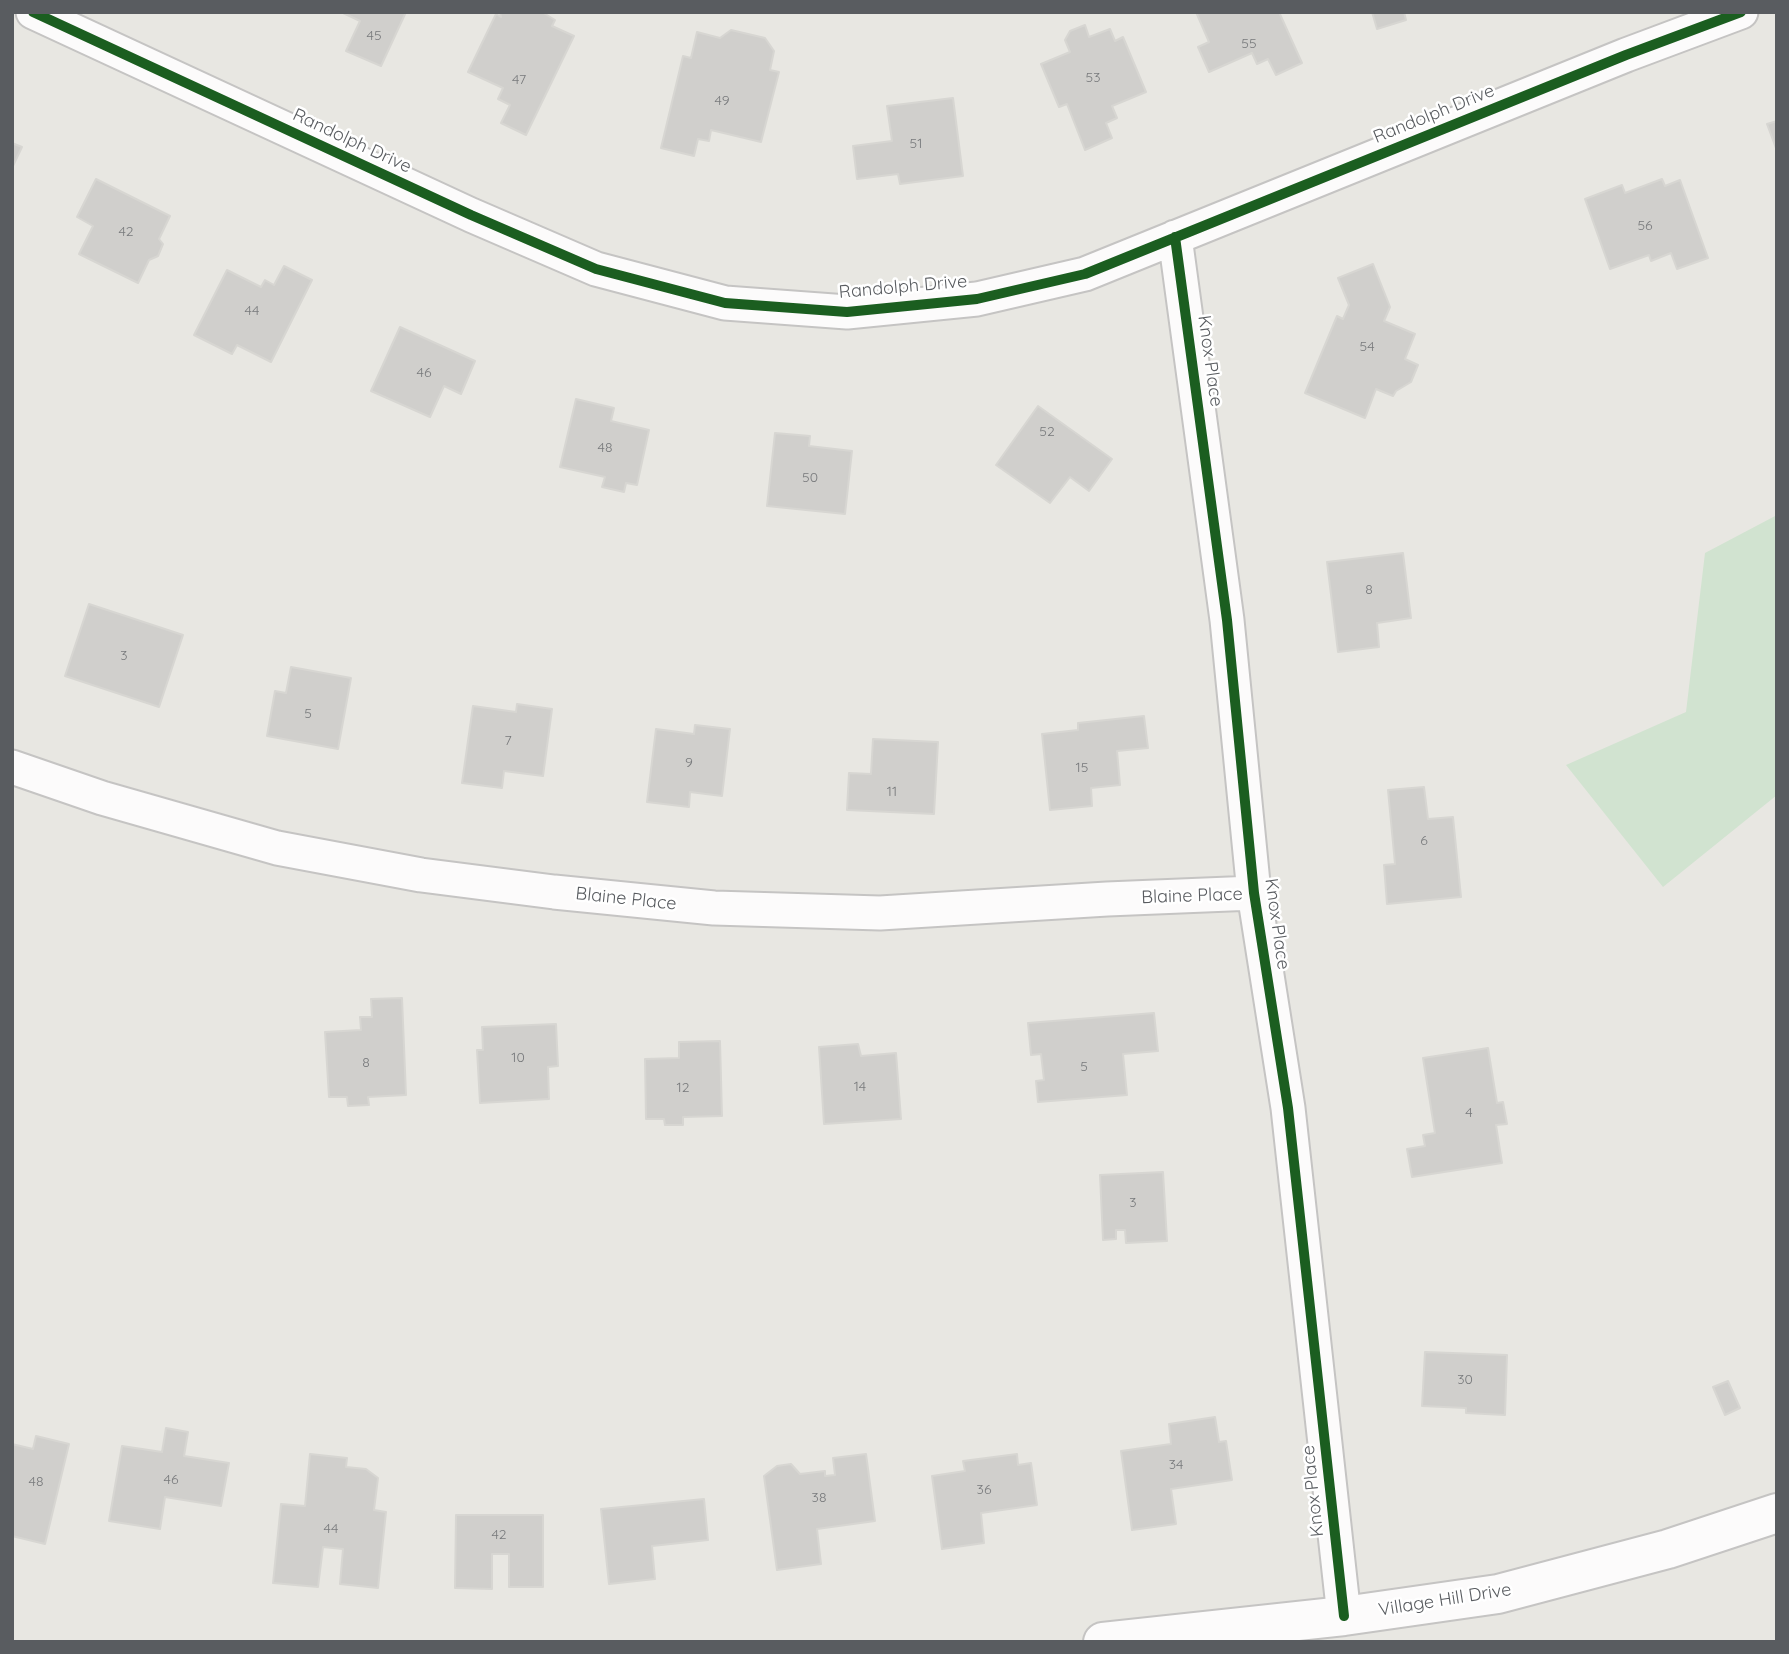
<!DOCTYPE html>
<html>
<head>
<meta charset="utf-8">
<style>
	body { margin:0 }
	#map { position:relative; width:1789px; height:1654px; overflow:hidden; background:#e8e7e2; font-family:Quicksand,sans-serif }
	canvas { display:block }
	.frame { position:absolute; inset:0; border:14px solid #595c60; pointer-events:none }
</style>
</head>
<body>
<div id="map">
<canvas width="1789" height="1654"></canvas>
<div class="frame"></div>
</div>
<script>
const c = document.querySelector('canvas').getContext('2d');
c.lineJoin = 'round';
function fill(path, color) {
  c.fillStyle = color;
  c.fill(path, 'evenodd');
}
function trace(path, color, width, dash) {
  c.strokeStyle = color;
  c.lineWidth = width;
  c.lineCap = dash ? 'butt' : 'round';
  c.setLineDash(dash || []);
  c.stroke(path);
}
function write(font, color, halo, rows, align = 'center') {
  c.font = font + ' Quicksand,sans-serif';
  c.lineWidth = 5;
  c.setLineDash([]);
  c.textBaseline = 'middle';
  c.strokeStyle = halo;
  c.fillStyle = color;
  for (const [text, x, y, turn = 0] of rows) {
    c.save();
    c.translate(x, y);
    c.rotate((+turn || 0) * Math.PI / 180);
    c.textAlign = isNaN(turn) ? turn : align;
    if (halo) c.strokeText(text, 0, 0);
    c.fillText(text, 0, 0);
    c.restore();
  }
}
fill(new Path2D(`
	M1777,515V795L1663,887L1566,765L1686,712L1705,553Z`), '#d1e3d0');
const building = new Path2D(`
	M341,12H406L381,66L346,51L360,21Z
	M500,12H542L555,20L552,26L574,36L526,135L501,123L510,105L498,99L503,88L468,72L496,14L501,17Z
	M1196,12H1279L1302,63L1276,75L1268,59L1257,64L1252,53L1209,72L1198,47L1209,42Z
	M1372,12H1404L1406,20L1377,29Z
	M1085,25L1089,37L1110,29L1115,41L1123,37L1146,92L1112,106L1117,118L1106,123L1112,138L1085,150L1067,104L1059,107L1041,64L1070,52L1065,40L1070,31Z
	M731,30L765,38L774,51L770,70L779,72L761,142L711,130L709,141L698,139L694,156L661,148L683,56L691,58L697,32L720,38Z
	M953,98L963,176L900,184L898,174L857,179L853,146L892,141L887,106Z
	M1777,121V151L1767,124Z
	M12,143L22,147L12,168Z
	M96,179L170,216L159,239L163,244L158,256L149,260L138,283L79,254L93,226L77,217Z
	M1662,179L1665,186L1680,180L1708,258L1677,269L1671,253L1651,261L1649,255L1610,269L1585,199L1622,185L1625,193Z
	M1373,264L1390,307L1384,321L1415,334L1405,359L1418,365L1411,382L1396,391L1393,396L1376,389L1365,418L1305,393L1337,316L1343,319L1349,305L1338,278Z
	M284,266L312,280L271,362L237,345L232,354L194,335L227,270L261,287L265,280L274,285Z
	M400,327L475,361L461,394L444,386L430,417L371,391Z
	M576,399L614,408L611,421L649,430L637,485L626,483L624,492L602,487L605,477L560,467Z
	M1038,406L1112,459L1089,491L1070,477L1050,503L996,465Z
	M775,433L810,436L809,446L852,451L845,514L767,506Z
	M1403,553L1411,618L1377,623L1379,647L1338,652L1327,562Z
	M89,604L183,635L159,707L65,676Z
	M291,667L351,678L338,749L267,736L275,691L286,693Z
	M517,704L552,709L543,776L504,771L502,788L462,783L473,706L516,712Z
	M1144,716L1148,748L1117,751L1120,785L1091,788L1092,806L1050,810L1042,734L1078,730V723Z
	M695,725L730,729L722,796L690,792L689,807L647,802L656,729L694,734Z
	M873,739L938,742L934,814L847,810L849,773L871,774Z
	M1424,787L1428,819L1453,817L1461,897L1387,904L1384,865L1395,864L1388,790Z
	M402,998L406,1095L368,1097L369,1105L348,1106L347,1097H329L325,1032L361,1030L360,1017H372L371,999Z
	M1154,1013L1158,1051L1123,1054L1127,1095L1038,1102L1036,1081L1044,1080L1041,1054L1031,1055L1028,1023Z
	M556,1024L558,1066L548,1067L549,1099L480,1103L477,1050H483L482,1027Z
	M720,1041L722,1116L683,1117V1125H665L664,1119H646L645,1059L679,1058V1042Z
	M858,1044L861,1056L896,1053L901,1119L824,1124L819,1047Z
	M1488,1048L1497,1103L1503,1102L1507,1124L1496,1125L1502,1163L1412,1177L1407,1149L1425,1146L1423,1135L1435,1133L1423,1058Z
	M1163,1172L1167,1241L1126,1243L1125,1230H1116V1239L1103,1240L1100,1175Z
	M1425,1352L1507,1355L1505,1415L1466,1413V1408L1422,1406Z
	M1728,1381L1740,1408L1725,1415L1713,1387Z
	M1215,1417L1219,1442L1226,1441L1232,1480L1171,1489L1176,1524L1132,1530L1121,1451L1171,1444L1169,1424Z
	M166,1428L188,1432L184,1456L229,1463L221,1506L165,1497L160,1529L109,1521L122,1446L162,1452Z
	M36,1436L69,1444L45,1544L12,1536V1444L33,1449Z
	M310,1454L347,1458L346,1467L366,1469L378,1478L374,1510L386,1512L378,1588L340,1584L343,1549L323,1547L318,1587L273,1583L281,1504L305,1506Z
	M866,1454L875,1521L817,1529L821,1564L777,1570L764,1476L777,1466L791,1464L800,1474L825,1471V1476L835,1475L833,1458Z
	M1017,1454L1018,1465L1031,1463L1037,1505L981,1513L984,1543L942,1549L932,1476L965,1471L963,1461Z
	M704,1499L708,1540L652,1546L655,1579L609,1584L601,1509Z
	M456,1515H543V1587H509V1554H492V1589L455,1588Z`);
fill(building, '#d0cfcc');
trace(building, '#d7d6d2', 2);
const minor = new Path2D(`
	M33,12L471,215L596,269L725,303L847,312L977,299L1085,274L1626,55L1741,12
	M1175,237L1227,620L1254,893L1288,1108L1344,1616
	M12,767L102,798L277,848L421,875L554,892L714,908L880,913L1107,899L1254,893`);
const tertiary = new Path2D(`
	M1103,1642L1344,1616L1498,1594L1668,1549L1777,1513`);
trace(minor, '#c5c4c3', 37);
trace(tertiary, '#c5c4c3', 42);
trace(minor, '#fcfbfb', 33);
trace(tertiary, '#fcfbfb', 38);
trace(new Path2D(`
	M33,12L471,215L596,269L725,303L847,312L977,299L1085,274L1626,55L1741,12
	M1175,237L1227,620L1254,893L1288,1108L1344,1616`), '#1b5e20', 10);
write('14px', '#787a7c', null, [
	["45",374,36],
	["55",1249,44],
	["53",1093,78],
	["47",519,80],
	["49",722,101],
	["51",916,144],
	["56",1645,226],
	["42",126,232],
	["44",252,311],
	["54",1367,347],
	["46",424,373],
	["52",1047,432],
	["48",605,448],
	["50",810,478],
	["8",1369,590],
	["3",124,656],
	["5",308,714],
	["7",508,741],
	["9",689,763],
	["15",1082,768],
	["11",892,792],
	["6",1424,841],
	["10",518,1058],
	["8",366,1063],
	["5",1084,1067],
	["14",860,1087],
	["12",683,1088],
	["4",1469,1113],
	["3",1133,1203],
	["30",1465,1380],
	["34",1176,1465],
	["46",171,1480],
	["48",36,1482],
	["36",984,1490],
	["38",819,1498],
	["44",331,1529],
	["42",499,1535]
]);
write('18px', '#595c60', '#fff', [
	["Randolph Drive",1434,114,-22],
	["Randolph Drive",352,141,25],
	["Randolph Drive",903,287,-5],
	["Knox Place",1210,361,82],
	["Blaine Place",1192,896,-2],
	["Blaine Place",626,899,6],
	["Knox Place",1277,924,82],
	["Knox Place",1313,1491,-96],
	["Village Hill Drive",1445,1600,-9]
]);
</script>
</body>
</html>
